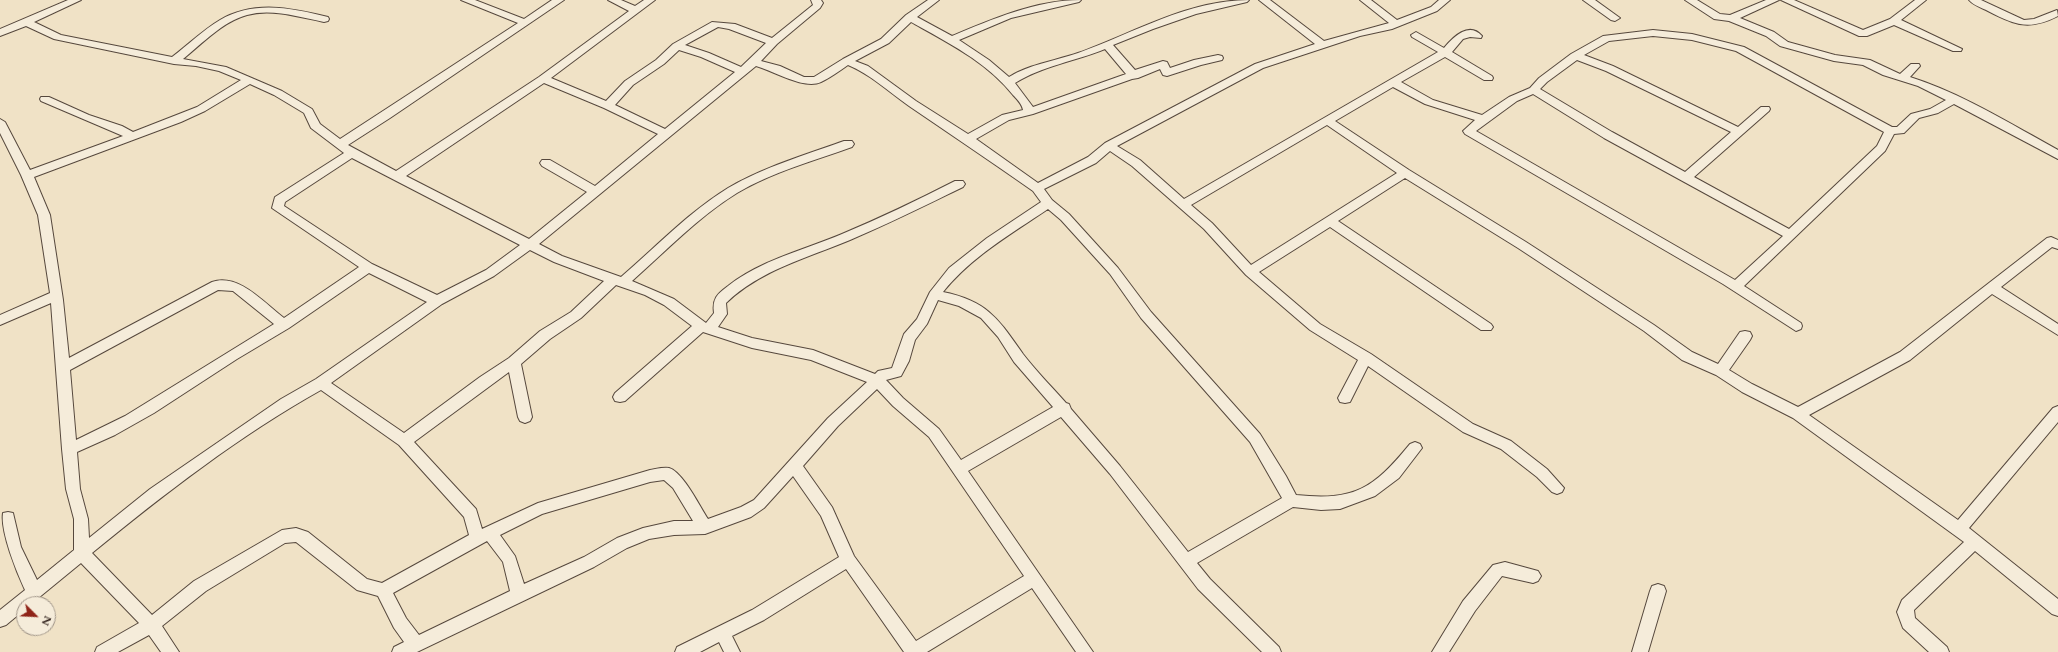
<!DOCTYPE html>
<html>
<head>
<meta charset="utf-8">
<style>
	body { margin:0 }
	#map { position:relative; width:2058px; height:652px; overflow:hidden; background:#f0e2c6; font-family:Cardo,serif }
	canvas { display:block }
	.north { position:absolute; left:16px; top:596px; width:40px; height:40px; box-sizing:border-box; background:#f5ecda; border:1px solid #a19689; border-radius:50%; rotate:114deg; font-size:11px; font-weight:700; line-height:16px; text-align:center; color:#23140f }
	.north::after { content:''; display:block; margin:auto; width:14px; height:18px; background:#8f2418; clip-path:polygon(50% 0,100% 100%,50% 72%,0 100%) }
</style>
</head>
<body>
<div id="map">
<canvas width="2058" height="652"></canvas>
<div class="north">N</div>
</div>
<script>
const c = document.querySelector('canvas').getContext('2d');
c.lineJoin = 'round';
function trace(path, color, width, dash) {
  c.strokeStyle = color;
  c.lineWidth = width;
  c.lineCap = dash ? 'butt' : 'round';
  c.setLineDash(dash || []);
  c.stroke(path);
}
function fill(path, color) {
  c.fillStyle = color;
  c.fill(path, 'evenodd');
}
const minor = new Path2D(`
	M68,0H81L34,22L61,35L172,57C188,45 203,30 220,20C254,0 292,8 328,17L329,19L328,21L324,22C300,17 271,8 247,15C222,22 203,43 183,59L226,67L282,91L312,109L320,124L340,139L518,23L461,0H475L524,19L552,0H564L390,118L348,145L396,171L539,77L629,11L608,0H621L635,6L644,0H655L551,78L606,101L625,81L656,60L673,44L712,22L735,24L772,38L813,5L811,0H821L823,3L820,8L777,44L761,61L780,66L804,77H814L843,59L881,39L906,15L928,0H939L917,17L952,36C993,19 1036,0 1081,0L1079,2L1011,18L959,40L989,60L1009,77C1030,64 1055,61 1078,53C1134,33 1188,0 1249,0L1247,2L1196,14L1153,29L1113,45L1135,70L1163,61L1167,62L1170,68L1194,60L1218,55L1222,56L1223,58L1222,60L1201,65L1167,76L1163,75L1160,69L1138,78L1132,79L1033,114L1009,120L976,139L1038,183L1088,157L1105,143L1255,64L1315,44L1259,0H1270L1324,41L1389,23L1360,0H1371L1397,20L1431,7L1439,0H1450L1437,11L1392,29L1360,36L1263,68L1117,146L1140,160L1184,199L1438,52L1412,37L1411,35L1416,32L1444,48C1453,37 1469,21 1482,36L1481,38L1470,37L1463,39L1452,52L1492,76L1493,78L1492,80H1484L1445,57L1401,82L1433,100L1482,115L1509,97L1530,88L1539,78L1571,54L1603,36L1653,30L1692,34L1744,47L1892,127H1897L1911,114L1930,109L1946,100L1918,86L1883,75L1863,65L1834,61L1780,46L1766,36L1729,21L1714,19L1685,0H1697L1720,14L1730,15L1766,0H1779L1740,18L1774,32L1788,42L1835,55L1870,60L1900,74L1911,64H1919L1920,66L1910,77C1961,93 2011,124 2058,150V159L1954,104L1938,113L1919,118L1904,133L1894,134L1885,151L1744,286L1801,323L1802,326L1801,329L1796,331L1723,284L1465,134L1463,131L1475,120L1425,104L1393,87L1335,121L1409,170L1526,242L1654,325L1692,352L1718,364L1740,332L1745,331L1750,332L1752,336L1750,340L1729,370L1752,384L1798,407L1900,352L2047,238L2051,237L2058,240V249L2052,247L2001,287L2058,324V335L1992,294L1910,360L1809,415L1958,520L2053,408L2058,406V422L1969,528L2058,599V616L2052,614L1975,551L1914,610L1915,618L1947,647L1949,652H1929L1903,628L1897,612L1902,600L1964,542L1793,418L1742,392L1716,375L1682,360L1644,331L1518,248L1405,178L1338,221L1491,324L1493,327L1491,330H1481L1330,227L1259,272L1320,324L1371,354L1473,424L1511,441L1547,469L1564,488L1562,492L1557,494L1552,492L1537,477L1501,449L1463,432L1368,366L1350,402L1345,403L1340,402L1338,398L1358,360L1310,330L1246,275L1204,229L1132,166L1110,151L1096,163L1044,189L1052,200L1069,214L1118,268L1151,312L1260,434L1286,476L1296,495C1355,501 1373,489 1410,444L1415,442L1420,444L1422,448L1399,478L1375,496L1340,509L1321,510L1293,507L1197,563L1210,579L1279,647L1281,652H1262L1198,589L1110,474L1061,417L968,471L1093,652H1076L1032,588L927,652H904L846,569L764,620L732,636L740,652H724L719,642L700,652H675L677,647L752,610L839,557L821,516L793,476L764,508L751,517L705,534L674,535L649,539L627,548L594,567L417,652H392L394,647L404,642L394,628L378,596L357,590L296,542L285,543L206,591L162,626L179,652H161L149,635L118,652H95L97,647L139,623L81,563L31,604H24V610L6,625L0,627V610L25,590C17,573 0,531 3,513L8,512L13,513L21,547L37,580L74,550V519L66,489L62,449L51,303L0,325V315L50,293L38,215L21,175L0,133V119L5,122L30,170L123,136L41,101L40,99L41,97H49L89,115L122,126L133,132L197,107L241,80L219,71L196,66L174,64L54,39L26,26L0,36V29ZM911,22C947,42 987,62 1013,95C1017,99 1022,104 1023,110L1002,115L968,134L916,101L868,66L855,61L889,43ZM718,27L729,29L766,43L741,67L709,53L685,45ZM1653,36L1692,40L1736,51L1884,132L1877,146L1789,229L1694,177L1769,111L1770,109L1769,107H1761L1738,127L1613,66L1584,55L1609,41ZM1105,49L1126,74L1033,107L1015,83C1042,66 1076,61 1105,49ZM679,50L701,57L735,72L665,129L615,105L633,85L664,64ZM1577,60L1606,71L1731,132L1685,172L1612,132L1540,89L1547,82ZM848,65C870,74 889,92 909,106C950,134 992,162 1033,191L1041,202L987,238L949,268L930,292L917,319L904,334L892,368L878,371L875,374L813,350L752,338L718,327L727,314L726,303C760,270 807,258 850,240C888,224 926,205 963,187L965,184L963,181H955C918,200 880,218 842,234C804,250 761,260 728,286C717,294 712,299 714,313L706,323L674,299L632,281C666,251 698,217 737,193C772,172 813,161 852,147L854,144L852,141H844C805,155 764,167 728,188C689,212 656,247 621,277L562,256L539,244L756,66C774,71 804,90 821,82C830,78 839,71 848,65ZM544,83L604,108L658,134L595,186L550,160H542L540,163L542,166L587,192L529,239L406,176ZM250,84L274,95L304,113L311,128L344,153L275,197L272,208L359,267L284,318C264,303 239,273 212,282L69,358L63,300L50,215L34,177L181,122L205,111ZM1533,94L1604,138L1783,236L1735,280L1476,131L1517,101ZM1327,125L1397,173L1251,265L1212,223L1191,205ZM352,158L520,245L486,270L437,295L372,264L284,206L285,202ZM1048,209L1061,220L1110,274L1141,318L1250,442L1282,498L1188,552L1120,466L1071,409L1069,404L1066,403C1052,387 1036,371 1023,354C999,320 988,301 943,292C971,257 1011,234 1048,209ZM530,250L554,262L604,281L571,312L540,331L509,358L480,377L404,433L331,383L442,304L494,276ZM369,273L427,302L316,379L281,399L150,489L89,538L88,519L80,489L77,452L115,435L154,413L237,359L289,328ZM616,285L645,295L664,305L692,326L615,393L613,397L615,401L620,402L625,401L703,332L752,348L811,360L867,382L828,418L754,500L741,507L708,519C700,507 683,472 669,468C663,467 656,469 650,470L538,503L482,529L476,509L414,442L509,372L518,417L520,421L525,423L530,421L532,417L521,364L550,339L581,318ZM218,290L233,291L274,324L125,416L76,440L70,370ZM938,300L959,306L981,318L998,337L1014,362L1053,407L961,460L939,429L903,398L886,380L901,376L909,361L915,340L927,324ZM877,389L893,406L929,437L1024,576L916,641L854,556L832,507L803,466L838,426ZM321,390L399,445L464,517L469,535L382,583L367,579L308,532L296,528L282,530L194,581L152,615L92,553C164,494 239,436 321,390ZM664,480L673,488L693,521H674L643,528L617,538L584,557L524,584L515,556L500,535L542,514L650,482ZM487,541L503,562L510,591L419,635L406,618L393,593Z
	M1583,0H1595L1620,18L1615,21L1611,20Z
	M1781,0H1794L1863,30L1890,19L1915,0H1926L1901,20L1962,49L1961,51H1953L1894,25L1867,36H1859Z
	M1969,0H1981L2024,20L2034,19L2057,10L2058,16C2029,31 2015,25 1988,11C1982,8 1973,5 1969,0Z
	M1505,562L1538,571L1541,576L1538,581L1533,583L1502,576L1475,611L1449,652H1432L1463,601L1493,565Z
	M1658,584L1664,586L1666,591L1648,652H1632L1650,591L1652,586Z`);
trace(minor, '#56483d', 2);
fill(minor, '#f5ecda');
</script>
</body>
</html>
